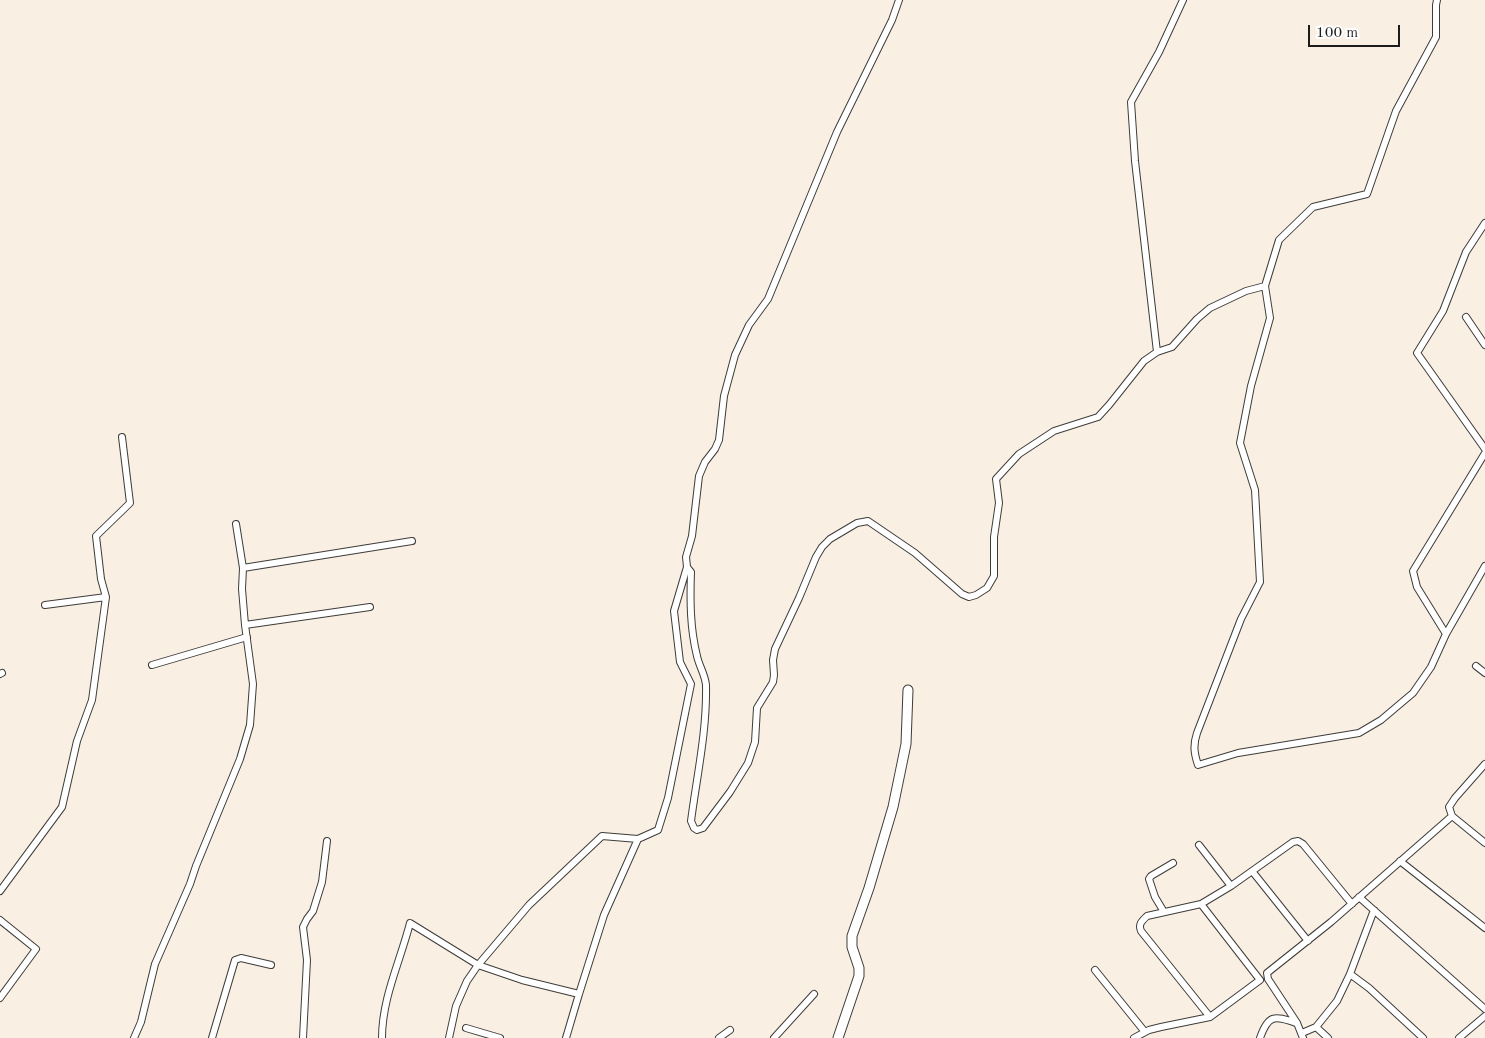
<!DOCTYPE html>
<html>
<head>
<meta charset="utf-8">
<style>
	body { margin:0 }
	#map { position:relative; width:1485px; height:1038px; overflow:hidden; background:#faefe3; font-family:"Old Standard TT",serif }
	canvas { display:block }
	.scale { position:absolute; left:1308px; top:25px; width:92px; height:22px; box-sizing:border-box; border:2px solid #1c1c1c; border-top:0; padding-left:6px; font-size:15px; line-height:18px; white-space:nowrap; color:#1c1c1c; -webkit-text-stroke:4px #fff; paint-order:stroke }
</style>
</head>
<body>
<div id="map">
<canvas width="1485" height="1038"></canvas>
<div class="scale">100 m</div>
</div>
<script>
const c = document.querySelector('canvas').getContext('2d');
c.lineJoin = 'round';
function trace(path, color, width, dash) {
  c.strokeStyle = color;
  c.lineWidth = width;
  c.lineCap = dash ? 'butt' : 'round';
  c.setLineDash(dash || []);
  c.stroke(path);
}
const street = new Path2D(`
	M899,0L892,20L837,132L768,299L749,325L735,355L724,396L719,440L715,449L705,462L699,476L692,536L686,557L687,567L691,572C690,600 690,628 697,656C699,666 705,674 706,685C707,731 697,775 691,821L694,828L697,830L703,828L730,792L748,763L755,742L757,708L773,682L774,675L773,660L775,649L799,598L816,557L822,547L830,539L857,523L868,521L915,553L962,594L969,597L976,595L987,588L994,576V537L999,503L996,479L1019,454L1054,431L1098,417L1109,405L1144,361L1157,352L1172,347L1197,319L1210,308L1246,291L1265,286
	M1437,0L1436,5V37L1396,111L1367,194L1313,207L1279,240L1265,286L1270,318L1251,386L1240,443L1255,490L1260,582L1241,619L1197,733C1193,745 1194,753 1198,765L1238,753L1359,733L1381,720L1413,693L1431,667L1446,634L1485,566
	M1485,223L1466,252L1443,311L1417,353L1485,449
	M1466,317L1485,345
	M1157,352L1135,161L1131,102L1159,52L1183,0
	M243,568L412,541
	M45,605L106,597
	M245,625L370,607
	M1446,634L1417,587L1413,571L1485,453
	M152,665L247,637
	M1476,666L1485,673
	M0,674L2,673
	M1452,816L1485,843
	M1199,845L1231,886
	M1400,861L1485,928
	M1252,871L1308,941
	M0,891L62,807L77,741L92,700L106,597L101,579L96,536L130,503L122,437
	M1359,897L1485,1009
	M1201,904L1147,916C1142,921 1138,924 1141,931L1210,1017
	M1374,910L1350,974L1369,988L1423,1038
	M1164,912L1155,897L1149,879L1151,876L1173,863
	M0,920L36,949L0,998
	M1095,970L1145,1032
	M1316,1027L1337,1001L1350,974
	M466,1028L500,1038
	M1302,1033L1316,1027L1328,1038
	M134,1038L141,1022L155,964L190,884L196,866L240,759L250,725L253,684L245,625L242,589L243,568L236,524
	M212,1038L235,960L241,958L271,965
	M303,1038L307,960L303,927L307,919L313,911L322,882L327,841
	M382,1038C382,998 400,962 410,923L478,965L522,980L579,994L604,915L638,839
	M449,1038L456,1006L467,981L478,965L529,905L602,836L638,839L658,830L668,798L691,684L680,662L674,611L687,567
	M566,1038L579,994
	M719,1038L730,1030
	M774,1038L814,994
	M1134,1038L1149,1030L1161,1027L1210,1017L1260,980L1201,904L1231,886L1293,842L1298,841L1303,844L1352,904
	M1260,1038C1268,1015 1274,1015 1296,1023
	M1303,1038L1297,1023L1268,979L1267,973L1331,922L1452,816L1449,807L1455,798L1485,764
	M1459,1038L1485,1016`);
const secondary = new Path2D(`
	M838,1038L859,976V968L852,947V936L869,888L893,807L906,744L908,690`);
trace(street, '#3d3c3a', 8);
trace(secondary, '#3d3c3a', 11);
trace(street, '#fff', 6);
trace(secondary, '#fff', 9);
</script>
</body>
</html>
